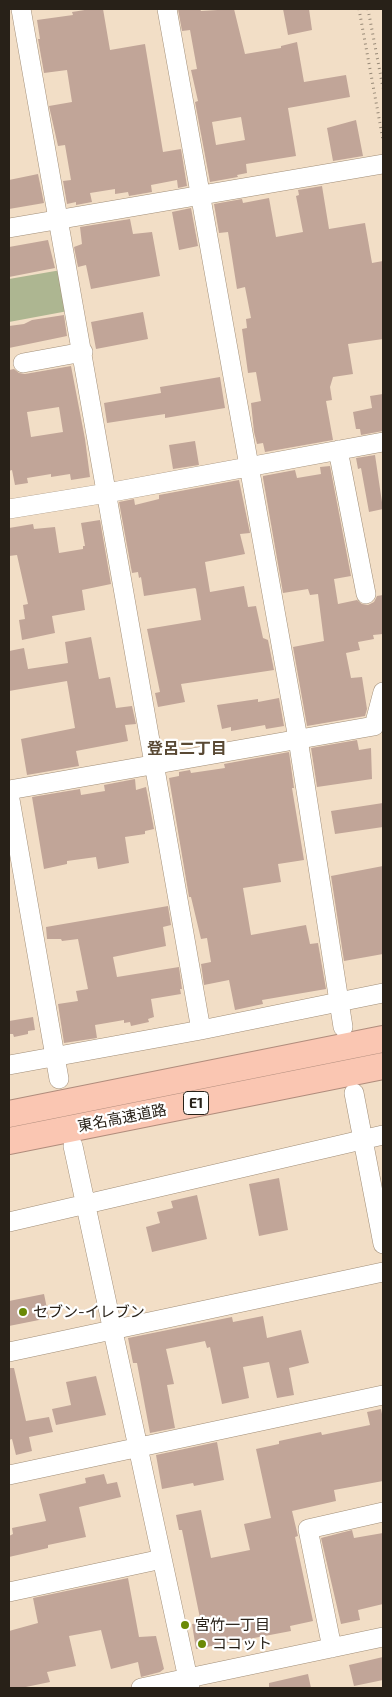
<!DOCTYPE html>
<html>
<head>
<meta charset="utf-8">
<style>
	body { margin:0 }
	#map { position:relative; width:392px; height:1697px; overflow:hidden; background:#f2dec6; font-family:"Exo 2",sans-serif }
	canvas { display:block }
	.frame { position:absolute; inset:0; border:10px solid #282118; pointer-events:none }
</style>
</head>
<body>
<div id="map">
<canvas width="392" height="1697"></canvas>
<div class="frame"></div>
</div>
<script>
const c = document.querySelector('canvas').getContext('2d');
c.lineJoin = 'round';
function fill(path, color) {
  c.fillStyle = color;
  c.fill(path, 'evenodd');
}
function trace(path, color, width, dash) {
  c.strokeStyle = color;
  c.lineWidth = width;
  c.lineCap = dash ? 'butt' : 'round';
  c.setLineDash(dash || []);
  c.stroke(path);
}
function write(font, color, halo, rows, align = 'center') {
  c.font = font + ' "Exo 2","Noto Sans JP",sans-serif';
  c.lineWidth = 4.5;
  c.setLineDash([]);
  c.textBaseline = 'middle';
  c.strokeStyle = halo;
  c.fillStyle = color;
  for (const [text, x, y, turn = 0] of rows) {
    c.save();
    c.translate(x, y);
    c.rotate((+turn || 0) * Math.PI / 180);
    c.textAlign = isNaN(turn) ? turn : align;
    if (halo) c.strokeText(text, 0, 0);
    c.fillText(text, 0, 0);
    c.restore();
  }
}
fill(new Path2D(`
	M61,270L68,311L9,322V279Z`), '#adb691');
fill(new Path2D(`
	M91,9H103L110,50L145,44L163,152L181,149L187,186L178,188L177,180L151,185L152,192L129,196L128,192L115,194V189L90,193L92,202L76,205V202L67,204L63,181L71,180L65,145L58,146L49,106L72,102L67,70L44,73L38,39H40L37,20L73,15L72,12Z
	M178,9H200L201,11L234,9L245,54L281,48V46L297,42L304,82L346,75L350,97L288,108L296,156L246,164L247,173L237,175L238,177L210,182L195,102L198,101L191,70L197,69L190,30L182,31ZM241,117L245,140L216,145L212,122Z
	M283,9H309L312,30L288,35Z
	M356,120L363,156L333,161L327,128Z
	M38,174L44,203L9,209V180Z
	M322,186L329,229L365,223L372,263L383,261V339L348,344L353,374L333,377L330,387L332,400L326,401L333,440L265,452L263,443L257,444L254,432L251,403L261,401L256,372L248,373L242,329L247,328L246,319L251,318L245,287L237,289L228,232L219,233L214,204L242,199L243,203L269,198L276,237L303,232L296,196L299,195L298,190Z
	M191,208L198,246L179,250L172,212Z
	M130,219L133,234L152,232L160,276L91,289L86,265L78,267L74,247L82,244L80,227Z
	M48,240L55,268L9,277V247Z
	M143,312L148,339L96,349L91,322Z
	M64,315L67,336L9,348V326L24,324L32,320Z
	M71,366L85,439L90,477L71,480L70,474L51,477V474L27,478L28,483L15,485L12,470L9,471V370L14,369L19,373L25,374ZM59,407L63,432L31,437L27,412Z
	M220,377L225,408L165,418V414L107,423L104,403L161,393L160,387Z
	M383,394V431L361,435L360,429H356L353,412L372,408L370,396Z
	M195,441L199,465L173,469L169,445Z
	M375,455L383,509L369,512L361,468L358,469L356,458Z
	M330,466L351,576L334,579L338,604L357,600L362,604L368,605L374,602L377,596L383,595V634L373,635L374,639L358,642L360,650L346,653L351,678L362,677L367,709L365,716L307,726L293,647L324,641L318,594L310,595L308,589L283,593L263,478V476L295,470L297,478L321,474L320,467Z
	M239,480L250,533L240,534L245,554L205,562L210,592L244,586L248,607L256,606L263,638L268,640L274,670L181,684L185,702L158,707L155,693L160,692L147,629L201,620L196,589L195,588L144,596L141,577L139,578L138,572L132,573L119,502L134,499L135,505L159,499V495Z
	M100,520L111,584L82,590L85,610L52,616L55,633L22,640L19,620L25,619L23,605L28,604L17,555L9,556V528L33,524L34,529L55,527L59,553L83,549V546H85L81,523Z
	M91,637L99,679L110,677L116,708L132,706L136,724L125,725L128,741L76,751L79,766L27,775L21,739L75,728L67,681L9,691V651L24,648L28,669L68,663L65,642Z
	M279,698L284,726L266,729L265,725L231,731V727L222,729L217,705L258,699V702Z
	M357,740L359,750L371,748L372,779L317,787L311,748Z
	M289,752L294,788H292L304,860L278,864L281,882L243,888L251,935L306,925L310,944L318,943L326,989L262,1000L263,1004L235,1010L229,980L204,985L201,964L211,962L207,938L201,939L191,897H189L169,778L179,776V772L190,770L191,773L225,768L224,764Z
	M135,779L136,790L146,787L154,829L145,831V834L125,837L129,863L98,869L96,857L67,861V864L44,869L32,797L80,789L81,795L105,791L104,785Z
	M383,803V827L335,834L331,811Z
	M383,866V954L344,961L331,876Z
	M168,906L171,925L163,927L166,946L113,957L117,977L179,967L182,989H180L181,994L151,999L154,1017L148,1019L149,1022L131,1026L130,1022L124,1023V1020L95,1025L97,1038L64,1043L58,1004L78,1001L76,991L88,989L78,939L62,941L61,939H47L46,927Z
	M33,1017L35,1030L28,1031V1034L14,1037L13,1034H9V1021Z
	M279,1178L288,1230L259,1236L249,1184Z
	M197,1195L207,1239L152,1252L146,1227L160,1223L157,1212L173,1208L171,1201Z
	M44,1294L49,1318L9,1326V1301Z
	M263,1316L267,1338L301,1330L309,1363L289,1368L294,1395L277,1398L269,1362L243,1367L249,1398L222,1404L210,1347L207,1348L205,1341L166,1349L174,1384L167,1385L175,1428L150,1433L137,1363H133L128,1338L232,1317L233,1322Z
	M9,1368H14L26,1421L49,1417L53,1432L29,1437L32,1451L16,1455L12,1439L9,1440Z
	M96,1376L106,1415L56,1425L52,1409L71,1405L66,1382Z
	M381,1409L383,1419V1481L334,1490L336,1501L292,1511L298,1536L295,1537L313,1621L290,1626L291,1631L196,1649L192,1624L201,1623L182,1530H179L176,1515L201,1510L211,1558L250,1550L244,1524L271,1518L256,1449L279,1444V1441L321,1432L322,1435L370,1425L367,1412Z
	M217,1442L224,1480L194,1486L193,1483L162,1489L156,1455Z
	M104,1474L107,1484L117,1482L121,1497L79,1507L86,1537L48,1545V1548L9,1557V1536L13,1534L12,1528L46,1521L39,1494L86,1483L85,1478Z
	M352,1530L354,1538L383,1533V1604L358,1610L360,1620L341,1624L321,1538Z
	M128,1578L139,1637L156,1636L164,1669L160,1672L141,1677L138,1662L111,1669L101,1630L69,1636L76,1666L47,1672L50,1682L21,1688H9V1631L38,1623L33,1598Z
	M383,1657V1680L354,1686L349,1665Z
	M308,1674L311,1688H269V1683Z`), '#c1a598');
const minor = new Path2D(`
	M21,9L201,1030
	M167,9L298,739L343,1027
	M9,228L383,164
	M23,363L83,352
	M338,450L366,594
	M9,509L107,493L383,442
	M9,790L374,726L383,692
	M9,794L59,1079
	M9,1065L201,1030L383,993
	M354,1093L383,1244
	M73,1146L190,1688
	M9,1222L383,1135
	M9,1352L383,1272
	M9,1475L383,1395
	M9,1592L162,1559
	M332,1648L308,1529L383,1512
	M141,1688L383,1637`);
const highway = new Path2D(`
	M9,1114L383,1039
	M9,1141L383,1066`);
trace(minor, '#a18e78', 20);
trace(highway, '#b08c7c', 28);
trace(new Path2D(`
	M359,9L383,140
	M368,9L383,88`), '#978977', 3, [1, 4]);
trace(minor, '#fff', 19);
trace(highway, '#fac6b2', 26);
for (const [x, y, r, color] of [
	[23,1312,5,"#698906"],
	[185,1625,5,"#698906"],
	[202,1644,5,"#698906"]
]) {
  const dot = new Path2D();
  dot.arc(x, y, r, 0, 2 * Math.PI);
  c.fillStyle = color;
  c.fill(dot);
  trace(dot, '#fff', 2);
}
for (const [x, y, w] of [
	[196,1103,25]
]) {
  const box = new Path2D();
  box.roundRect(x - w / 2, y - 11.5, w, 23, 4);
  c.fillStyle = '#fff';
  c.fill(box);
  trace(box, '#282118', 1);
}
write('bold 14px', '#282118', null, [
	["E1",196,1103]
]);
write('15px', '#282118', '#fff', [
	["東名高速道路",122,1118,-11]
]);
write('15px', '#282118', '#fff', [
	["セブン-イレブン",33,1312],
	["宮竹一丁目",195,1625],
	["ココット",212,1644]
], 'left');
write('bold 16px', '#594934', '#fff', [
	["登呂二丁目",187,749]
]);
</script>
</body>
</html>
